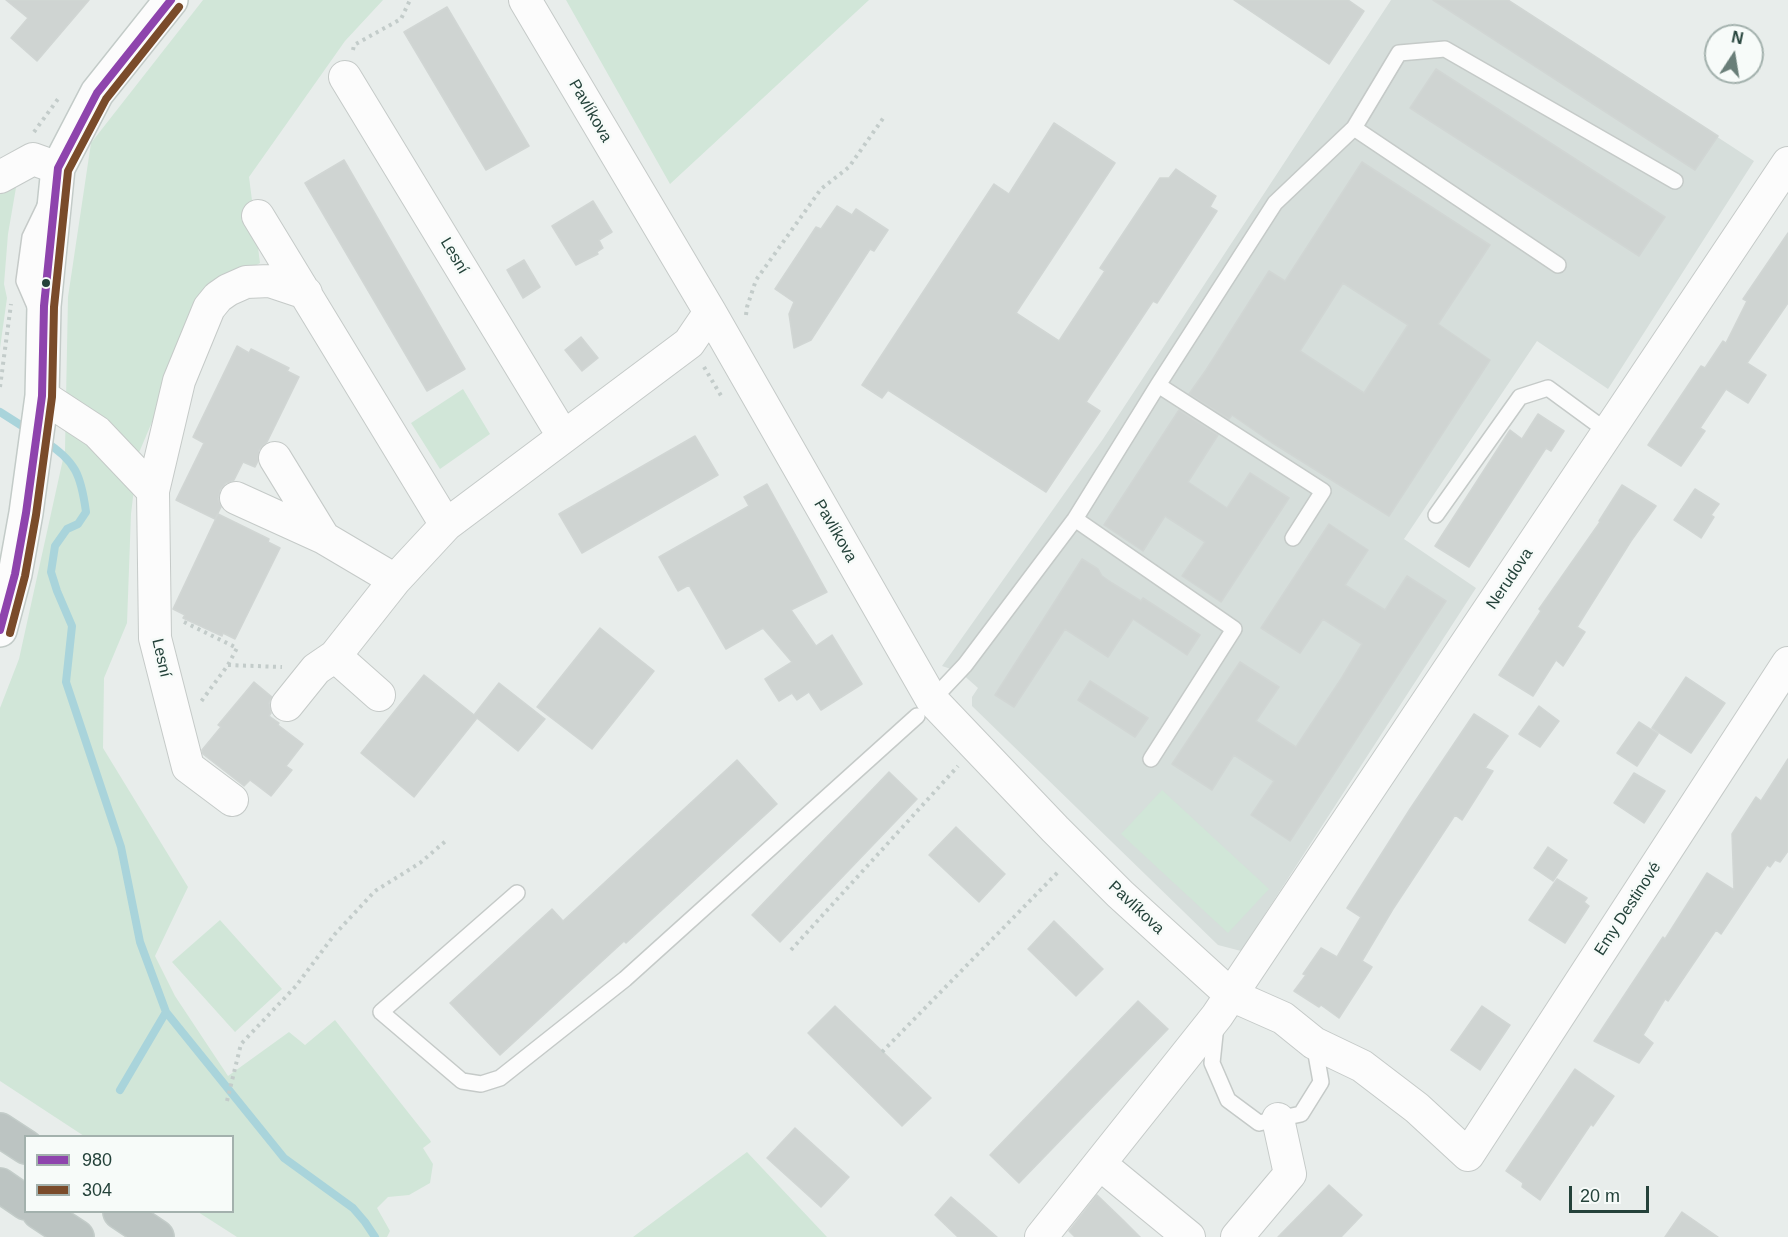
<!DOCTYPE html>
<html>
<head>
<meta charset="utf-8">
<style>
	body { margin:0 }
	#map { position:relative; width:1788px; height:1237px; overflow:hidden; background:#e8edeb; font-family:Arial,sans-serif }
	canvas { display:block }
	.legend { position:absolute; left:24px; top:1135px; width:210px; height:78px; box-sizing:border-box; background:#f7fbf9; border:2px solid #a3b1ad; margin:0; padding:8px 10px; list-style:none; font-size:18px; color:#24423a }
	.legend li { display:flex; align-items:center; gap:12px; height:30px }
	.legend b { width:30px; border:2px solid #a3b1ad }
	.north { position:absolute; left:1704px; top:24px; width:60px; height:60px; box-sizing:border-box; background:#f7fbf9; border:2px solid #a3b1ad; border-radius:50%; rotate:12deg; font-size:16px; font-weight:700; line-height:24px; text-align:center; color:#24423a }
	.north::after { content:''; display:block; margin:auto; width:21px; height:27px; background:#697e78; clip-path:polygon(50% 0,100% 100%,50% 72%,0 100%) }
	.scale { position:absolute; left:1569px; top:1186px; width:80px; height:27px; box-sizing:border-box; border:3px solid #24423a; border-top:0; padding-left:8px; font-size:18px; line-height:21px; white-space:nowrap; color:#24423a; -webkit-text-stroke:4px #f7fbf9; paint-order:stroke }
</style>
</head>
<body>
<div id="map">
<canvas width="1788" height="1237"></canvas>
<ul class="legend">
<li><b style="height:8px;background:#8e44ad"></b>980</li>
<li><b style="height:8px;background:#7a4b2a"></b>304</li>
</ul>
<div class="north">N</div>
<div class="scale">20 m</div>
</div>
<script>
const c = document.querySelector('canvas').getContext('2d');
c.lineJoin = 'round';
function fill(path, color) {
  c.fillStyle = color;
  c.fill(path, 'evenodd');
}
function trace(path, color, width, dash) {
  c.strokeStyle = color;
  c.lineWidth = width;
  c.lineCap = dash ? 'butt' : 'round';
  c.setLineDash(dash || []);
  c.stroke(path);
}
function write(font, color, halo, rows, align = 'center') {
  c.font = font + ' Arial,sans-serif';
  c.lineWidth = 5;
  c.setLineDash([]);
  c.textBaseline = 'middle';
  c.strokeStyle = halo;
  c.fillStyle = color;
  for (const [text, x, y, turn = 0] of rows) {
    c.save();
    c.translate(x, y);
    c.rotate((+turn || 0) * Math.PI / 180);
    c.textAlign = isNaN(turn) ? turn : align;
    if (halo) c.strokeText(text, 0, 0);
    c.fillText(text, 0, 0);
    c.restore();
  }
}
fill(new Path2D(`
	M1391,0H1508L1754,161L1608,389L1537,341L1404,539L1476,588L1241,951L1218,945L972,706V697L978,688L960,672L942,666L1103,439Z`), '#d6dedb');
fill(new Path2D(`
	M203,0H383L345,41L249,177L260,263L216,288L182,351L138,455L131,514L127,623L104,678L103,748L188,887L155,956L175,996L228,1076L289,1032L305,1045L335,1020L430,1140L431,1142L423,1148L433,1164L430,1183L409,1195L388,1197L377,1208L390,1231L387,1237H237L198,1212H232V1136H84L0,1081V708L19,659L65,450L68,297L91,143Z
	M566,0H869L670,184Z
	M23,147L8,234L4,284L7,298L0,348V176Z
	M463,389L490,434L440,469L411,423Z
	M1162,790L1269,889L1228,933L1121,834Z
	M220,920L282,989L235,1032L172,962Z
	M747,1152L827,1237H633Z`), '#d1e6d8');
trace(new Path2D(`
	M0,412L30,431
	M43,440C76,461 81,475 86,512L78,524L67,529L55,546L51,572L57,591L72,626L66,682L121,847L140,942L166,1012L120,1090
	M166,1012L284,1158L353,1208L365,1222L375,1237`), '#a9d4db', 8);
const building = new Path2D(`
	M6,0H89L37,61L11,38L28,18Z
	M1234,0H1348L1364,11L1329,64Z
	M1433,0H1508L1718,136L1695,170Z
	M447,7L529,146L486,170L404,32Z
	M1436,69L1665,217L1639,256L1410,108Z
	M1054,123L1115,163L1016,313L1059,341L1105,271L1100,268L1160,178H1169L1176,169L1216,196L1210,207L1217,211L1157,303L1153,301L1086,402L1100,411L1046,492L888,390L882,398L862,385L994,184L1009,194Z
	M344,160L465,369L427,391L305,183Z
	M1362,162L1490,245L1438,324L1490,360L1389,516L1271,442L1232,415L1229,419L1189,394L1206,370L1269,271L1285,281ZM1343,283L1408,325L1364,393L1300,351Z
	M593,201L612,232L599,240L603,248L597,252L598,254L576,265L552,226Z
	M837,206L852,215L856,209L888,230L874,251L870,249L811,340L794,348L789,314L794,302L775,289L816,227L821,229Z
	M1788,233V303L1747,363L1766,375L1748,403L1726,389L1700,428L1705,431L1681,466L1648,445L1701,366L1705,368L1723,341L1726,343L1747,301L1743,299Z
	M524,260L540,287L523,298L507,270Z
	M581,337L598,358L582,371L565,350Z
	M237,346L249,353L251,349L289,368L287,371L299,377L267,442L259,450L258,461L255,467L243,462L234,480L226,483L220,490L218,499L221,507L215,519L176,500L204,443L193,437Z
	M1179,410L1218,435L1188,482L1227,508L1250,473L1289,498L1221,602L1182,576L1205,542L1165,516L1143,551L1104,525Z
	M1538,414L1564,431L1551,451L1546,448L1469,567L1435,546L1510,430L1522,439Z
	M695,436L718,475L582,553L559,514Z
	M767,484L827,592L791,610L816,646L832,635L862,684L821,710L809,692L797,700L792,693L779,701L765,679L792,662L763,628L726,649L689,585L678,591L659,557L749,506L744,497Z
	M1622,485L1656,506L1631,541L1577,627L1585,632L1563,666L1556,660L1533,696L1499,675L1541,611L1539,609L1600,522L1599,521Z
	M1695,489L1719,504L1711,515L1714,517L1701,538L1674,520Z
	M218,514L269,539L268,542L280,548L235,639L223,633L222,636L183,618L185,615L173,609Z
	M1329,524L1368,550L1345,585L1385,610L1407,576L1446,601L1290,841L1251,815L1274,781L1234,755L1212,790L1172,764L1240,662L1279,687L1256,721L1296,747L1341,679L1362,644L1323,619L1300,653L1261,628Z
	M1082,559L1098,569L1102,576L1112,583L1141,601L1143,598L1200,635L1187,655L1133,619L1108,657L1065,629L1014,707L995,695Z
	M600,628L654,671L592,749L537,707Z
	M424,675L474,715L499,683L545,719L518,751L477,718L414,797L361,753Z
	M1686,677L1725,703L1691,753L1652,728Z
	M1090,681L1148,718L1135,737L1078,700Z
	M254,682L272,697L269,703L271,713L269,716L279,723L278,725L303,744L286,766L292,770L271,796L250,780L244,786L203,754L202,750L221,727L218,725Z
	M1539,706L1559,721L1540,747L1519,734Z
	M1474,714L1508,736L1485,768L1493,771L1462,820L1455,815L1393,909L1362,961L1372,967L1339,1018L1321,1005L1319,1007L1294,991L1306,975L1303,974L1321,948L1337,957L1361,917L1347,908L1410,809Z
	M1639,722L1658,734L1637,766L1617,753Z
	M1788,759V851L1780,862L1775,860L1770,867L1767,865L1721,934L1716,930L1668,1001L1665,999L1643,1035L1653,1043L1639,1063L1594,1041L1653,952L1663,937L1665,939L1707,873L1734,890L1732,834L1756,797L1761,801Z
	M737,760L777,804L626,943L624,941L500,1055L450,1003L552,909L563,921Z
	M889,772L917,799L780,942L752,915Z
	M1634,773L1665,791L1644,823L1614,803Z
	M956,827L1005,874L979,902L929,855Z
	M1548,847L1567,860L1553,881L1534,868Z
	M1557,879L1587,898L1584,902L1589,906L1565,943L1529,920Z
	M1054,921L1103,969L1076,996L1028,949Z
	M1138,1001L1168,1029L1019,1183L990,1155Z
	M835,1006L931,1098L902,1126L808,1033Z
	M1482,1006L1510,1025L1480,1070L1451,1050Z
	M1575,1069L1614,1096L1593,1126L1591,1124L1540,1200L1522,1187L1523,1183L1506,1171Z
	M795,1128L849,1177L821,1207L767,1158Z
	M1329,1185L1362,1215L1341,1237H1278Z
	M1097,1195L1123,1220L1140,1237H1075L1069,1231Z
	M951,1197L972,1215L997,1237H958L935,1215Z
	M1682,1212L1718,1237H1665Z`);
fill(building, '#cfd4d2');
trace(building, '#d1d6d4', 1.5);
const lane = new Path2D(`
	M1354,128L1399,53L1445,49L1675,181
	M37,311L24,281L30,237L45,206
	M1158,385L1323,491L1293,538
	M1436,515L1520,397L1548,388L1608,432
	M1075,519L1234,629L1151,759
	M932,700L965,665L1075,519L1158,385L1275,203L1354,128L1558,265
	M517,893L381,1012L462,1081L481,1084L500,1078L625,979L917,716
	M1216,1025L1212,1063L1228,1100L1259,1123L1301,1114L1321,1082L1314,1043`);
const street = new Path2D(`
	M525,0L710,312L932,700L1055,829L1120,894L1231,995L1283,1018L1314,1043L1362,1066L1417,1108L1468,1155L1788,663
	M345,77L563,436
	M0,177L33,159L58,168
	M258,216L446,525L689,343L710,312
	M42,396L97,432L153,491L155,638L179,732L188,767L232,800
	M275,458L324,538
	M153,491L179,381L209,308L218,297L228,290L246,282L270,281L306,293
	M236,498L324,538L395,580
	M335,656L379,695
	M287,705L316,669L335,656L395,580L446,525
	M1100,1164L1189,1237
	M1041,1237L1217,1016L1788,163
	M1237,1237L1290,1174L1278,1119`);
const secondary = new Path2D(`
	M0,630L15,574L26,513L42,396L44,306L58,168L97,93L171,0`);
const highway = new Path2D(`
	M0,1130L26,1147
	M0,1185L26,1203
	M39,1212L77,1237
	M120,1212L157,1237`);
trace(lane, '#c5cac8', 18);
trace(street, '#c5cac8', 34);
trace(secondary, '#c3cbc8', 36);
trace(highway, '#c3ccc9', 36);
trace(new Path2D(`
	M353,50L354,45L401,19L410,0
	M34,132L58,99
	M746,315L747,307L756,280L821,189L849,167L884,117
	M704,367L723,399
	M0,387L11,304
	M184,622L237,648L228,665L200,703
	M228,665L282,667
	M791,950L958,766
	M882,1052L1059,871
	M227,1101L241,1044L296,986L335,934L375,891L420,863L448,839`), '#c3ccca', 4, [3, 4.5]);
trace(lane, '#fcfcfc', 15);
trace(street, '#fcfcfc', 32);
trace(secondary, '#fcfcfc', 33);
trace(highway, '#bcc4c2', 33);
trace(new Path2D(`
	M0,630L15,574L26,513L42,396L44,306L58,168L97,93L171,0`), '#8e44ad', 8);
trace(new Path2D(`
	M10,633L25,576L36,515L52,397L54,307L68,171L106,99L179,7`), '#7a4b2a', 8);
for (const [x, y, r, color] of [
	[46,283,5,"#24423a"]
]) {
  const dot = new Path2D();
  dot.arc(x, y, r, 0, 2 * Math.PI);
  c.fillStyle = color;
  c.fill(dot);
  trace(dot, '#f7fbf9', 2);
}
write('16px', '#24423a', '#f7fbf9', [
	["Pavlíkova",590,111,60],
	["Lesní",454,256,59],
	["Pavlíkova",835,531,60],
	["Nerudova",1510,579,-56],
	["Lesní",161,658,77],
	["Pavlíkova",1136,908,43],
	["Emy Destinové",1628,909,-57]
]);
</script>
</body>
</html>
